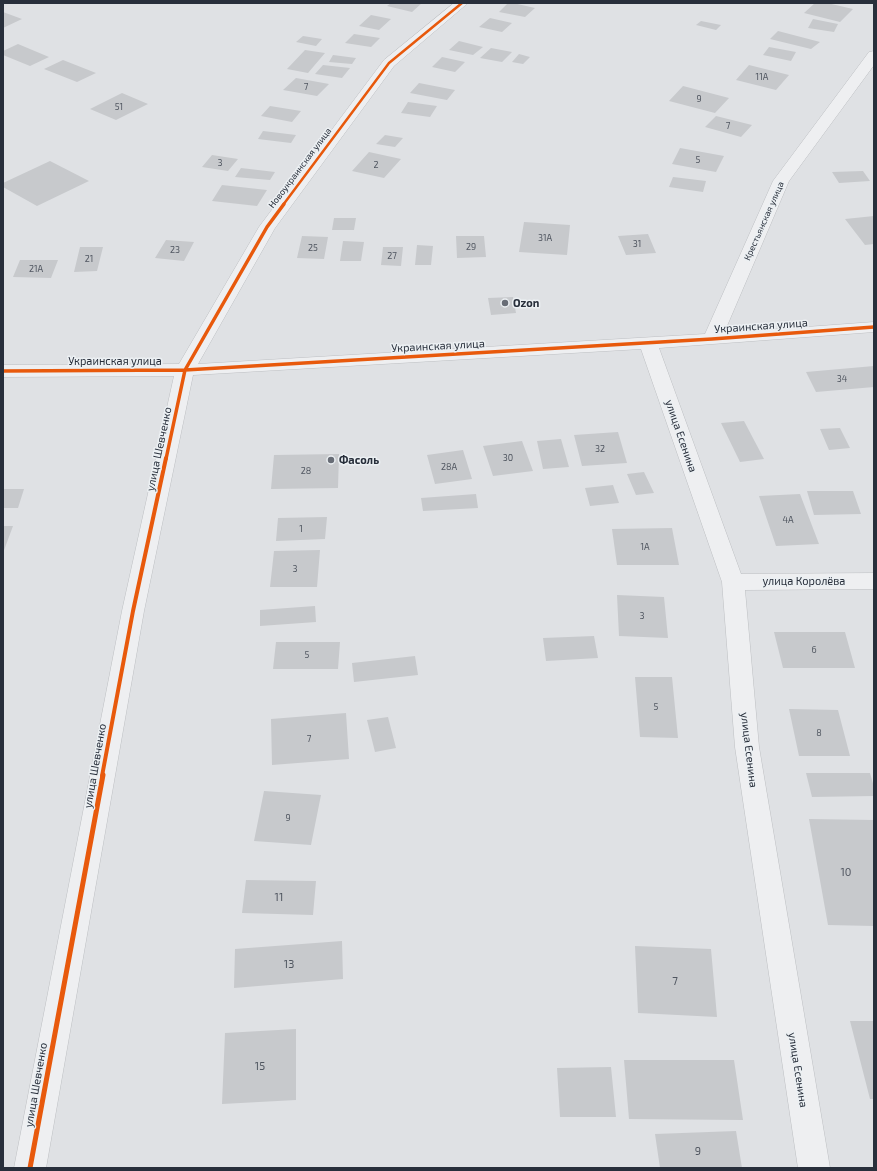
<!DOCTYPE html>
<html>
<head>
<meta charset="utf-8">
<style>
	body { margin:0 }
	#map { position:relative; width:877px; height:1171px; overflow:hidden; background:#dfe1e4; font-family:"Exo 2",sans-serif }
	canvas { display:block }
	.frame { position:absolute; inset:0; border:4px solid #282f3b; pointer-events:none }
</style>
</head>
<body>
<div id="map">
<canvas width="877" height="1171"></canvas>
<div class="frame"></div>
</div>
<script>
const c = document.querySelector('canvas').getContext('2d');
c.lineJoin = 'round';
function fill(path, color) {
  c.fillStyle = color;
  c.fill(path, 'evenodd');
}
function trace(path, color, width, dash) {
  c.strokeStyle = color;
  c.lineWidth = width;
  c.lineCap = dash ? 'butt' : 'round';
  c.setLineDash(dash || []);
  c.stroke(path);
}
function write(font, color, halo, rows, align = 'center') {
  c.font = font + ' "Exo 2",sans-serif';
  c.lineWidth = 3;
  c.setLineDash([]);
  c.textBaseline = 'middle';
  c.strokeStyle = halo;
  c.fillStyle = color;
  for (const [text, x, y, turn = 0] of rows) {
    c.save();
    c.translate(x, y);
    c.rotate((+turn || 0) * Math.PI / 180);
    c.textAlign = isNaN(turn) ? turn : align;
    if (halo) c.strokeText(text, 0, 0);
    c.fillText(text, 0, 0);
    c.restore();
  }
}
fill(new Path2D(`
	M391,3H422L412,12L387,6Z
	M508,3H513L535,8L525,17L499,12Z
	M815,3H827L853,9L840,22L804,13Z
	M3,12L22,19L3,28Z
	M371,15L391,19L379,30L359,26Z
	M490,18L512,23L502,32L479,27Z
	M813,19L838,24L834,32L808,28Z
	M701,21L721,25L716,30L696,25Z
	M778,31L820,42L811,49L770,39Z
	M354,34L380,38L371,47L345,43Z
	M303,36L322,39L316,46L296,42Z
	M459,41L483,47L473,55L449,50Z
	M18,44L49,57L30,66L3,55V51Z
	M769,47L796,52L791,61L763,55Z
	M491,48L512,52L502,62L480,58Z
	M305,50L325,53L308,73L287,69Z
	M519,54L530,57L523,64L512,62Z
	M333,55L356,58L352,64L329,62Z
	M442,57L465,62L455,72L432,67Z
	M63,60L96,73L77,82L44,69Z
	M323,65L350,68L342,78L315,74Z
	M749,65L789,75L776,90L736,80Z
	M296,78L329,84L317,96L283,90Z
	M419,83L455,90L447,100L410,93Z
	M683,86L729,98L715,113L669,101Z
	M122,93L148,104L116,120L90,109Z
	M408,102L437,106L430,117L401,113Z
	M270,106L301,111L292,122L261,116Z
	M716,116L752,125L741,137L705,127Z
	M263,131L296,135L291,143L258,139Z
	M385,135L403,138L395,147L376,144Z
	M680,148L724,156L716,172L672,164Z
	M369,152L401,159L384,178L352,171Z
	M212,155L238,159L228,171L202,167Z
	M50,161L89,181L37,206L3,187V183Z
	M241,168L275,172L270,180L235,177Z
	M863,171L870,181L839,183L832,172Z
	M673,177L706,181L703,192L669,187Z
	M222,185L267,190L257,206L212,201Z
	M874,216V244L865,245L845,219Z
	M334,218H356L354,230H332Z
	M524,222L570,225L567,255L519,252Z
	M648,234L656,253L626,255L618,236Z
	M302,236L328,237L324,259L297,258Z
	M456,236H484L486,257L457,258Z
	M166,240L194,242L184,261L155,258Z
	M343,241L364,242L361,261H340Z
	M417,245L433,246L431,265H415Z
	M80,247H103L97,271L74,272Z
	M383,247H403L401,266L381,265Z
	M20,260H58L51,278L13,277Z
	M513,297L516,313L491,315L488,298Z
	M874,366V387L816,392L806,372Z
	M744,421L764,459L740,462L721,423Z
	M840,428L850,448L829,450L820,429Z
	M618,432L627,463L582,466L574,435Z
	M561,439L569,467L543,469L537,441Z
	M522,441L533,471L493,476L483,446Z
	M463,450L472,479L435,484L427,455Z
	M339,454L338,488L271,489L274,455Z
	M644,472L654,493L636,495L627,474Z
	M613,485L619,503L590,506L585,488Z
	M3,489H24L18,508H3Z
	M807,491H853L861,514L814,515Z
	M476,494L478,508L423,511L421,498Z
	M800,494L819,544L776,546L759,496Z
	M327,517L325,539L276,541L278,518Z
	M3,526H13L3,553Z
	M672,528L679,565H617L612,529Z
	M320,550L317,587H270L274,551Z
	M617,595L664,597L668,638L619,636Z
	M315,606L316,622L260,626V610Z
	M774,632H845L855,668H783Z
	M594,636L598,658L546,661L543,638Z
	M276,642H340L338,669H273Z
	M415,656L418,675L354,682L352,663Z
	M635,677H672L678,738L640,737Z
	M789,709L838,710L850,756H799Z
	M346,713L349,759L272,765L271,719Z
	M388,717L396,748L375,752L367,720Z
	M806,773H870L874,787V796L812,797Z
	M264,791L321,795L311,845L254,841Z
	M809,819L874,820V926L828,925Z
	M246,880L316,881L313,915L242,913Z
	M342,941L343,979L234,988L235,949Z
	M635,946L711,949L717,1017L638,1013Z
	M850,1021H874V1099H870Z
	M296,1029V1100L222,1104L225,1033Z
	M624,1060H734L743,1120L629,1119Z
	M611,1067L616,1117H560L557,1068Z
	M736,1131L742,1168H660L655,1134Z`), '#c7c9cc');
const minor = new Path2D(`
	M454,3H468L394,66L275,228L198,364L705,334L773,181L869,52L874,51V65L789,181L724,333L874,322V332L659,348L741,574L874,573V589L745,590L759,747L830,1168H798L735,747L722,582L641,349L193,375L144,611L46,1168H14L122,611L174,376L3,377V365L179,364L259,227L384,60Z`);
trace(minor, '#bdbfc2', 1);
fill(minor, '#eeeff1');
trace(new Path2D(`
	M283,205L389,63L462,3`), '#e8590c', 2.5);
trace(new Path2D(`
	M3,371L185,370L712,339L874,327
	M166,459L185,370L267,227L284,204`), '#e8590c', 3.5);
trace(new Path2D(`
	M102,776L133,611L166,458`), '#e8590c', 4);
trace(new Path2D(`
	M30,1168L103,775`), '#e8590c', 5);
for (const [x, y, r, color] of [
	[505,303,4,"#686d76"],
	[331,460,4,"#686d76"]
]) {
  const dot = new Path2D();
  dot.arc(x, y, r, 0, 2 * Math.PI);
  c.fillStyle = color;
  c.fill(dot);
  trace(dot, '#ecf0f3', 1.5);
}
write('9px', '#505660', null, [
	["11А",762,77],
	["7",306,87],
	["9",699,99],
	["51",119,107],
	["7",728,126],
	["5",698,160],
	["3",220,163],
	["2",376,165],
	["31А",545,238],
	["31",637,244],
	["29",471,247],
	["25",313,248],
	["23",175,250],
	["27",392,256],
	["21",89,259],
	["21А",36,269],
	["34",842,379],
	["32",600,449],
	["30",508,458],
	["28А",449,467],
	["28",306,471],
	["4А",788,520],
	["1",301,529],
	["1А",645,547],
	["3",295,569],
	["3",642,616],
	["6",814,650],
	["5",307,655],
	["5",656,707],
	["8",819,733],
	["7",309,739],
	["9",288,818]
]);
write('9px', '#282f3b', '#ecf0f3', [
	["Новоукраинская улица",300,168,-53],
	["Крестьянская улица",764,221,-66]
]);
write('bold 11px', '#282f3b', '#ecf0f3', [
	["Ozon",513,303],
	["Фасоль",339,460]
], 'left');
write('11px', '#282f3b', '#ecf0f3', [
	["Украинская улица",761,326,-4],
	["Украинская улица",438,346,-3],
	["Украинская улица",115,361],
	["улица Есенина",681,436,71],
	["улица Шевченко",159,449,-78],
	["улица Королёва",804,581],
	["улица Есенина",749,750,83],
	["улица Шевченко",95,766,-80],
	["улица Есенина",798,1070,81],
	["улица Шевченко",36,1085,-80]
]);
write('11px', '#505660', null, [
	["10",846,872],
	["11",279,897],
	["13",289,964],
	["7",675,981],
	["15",260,1066],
	["9",698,1151]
]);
</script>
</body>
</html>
